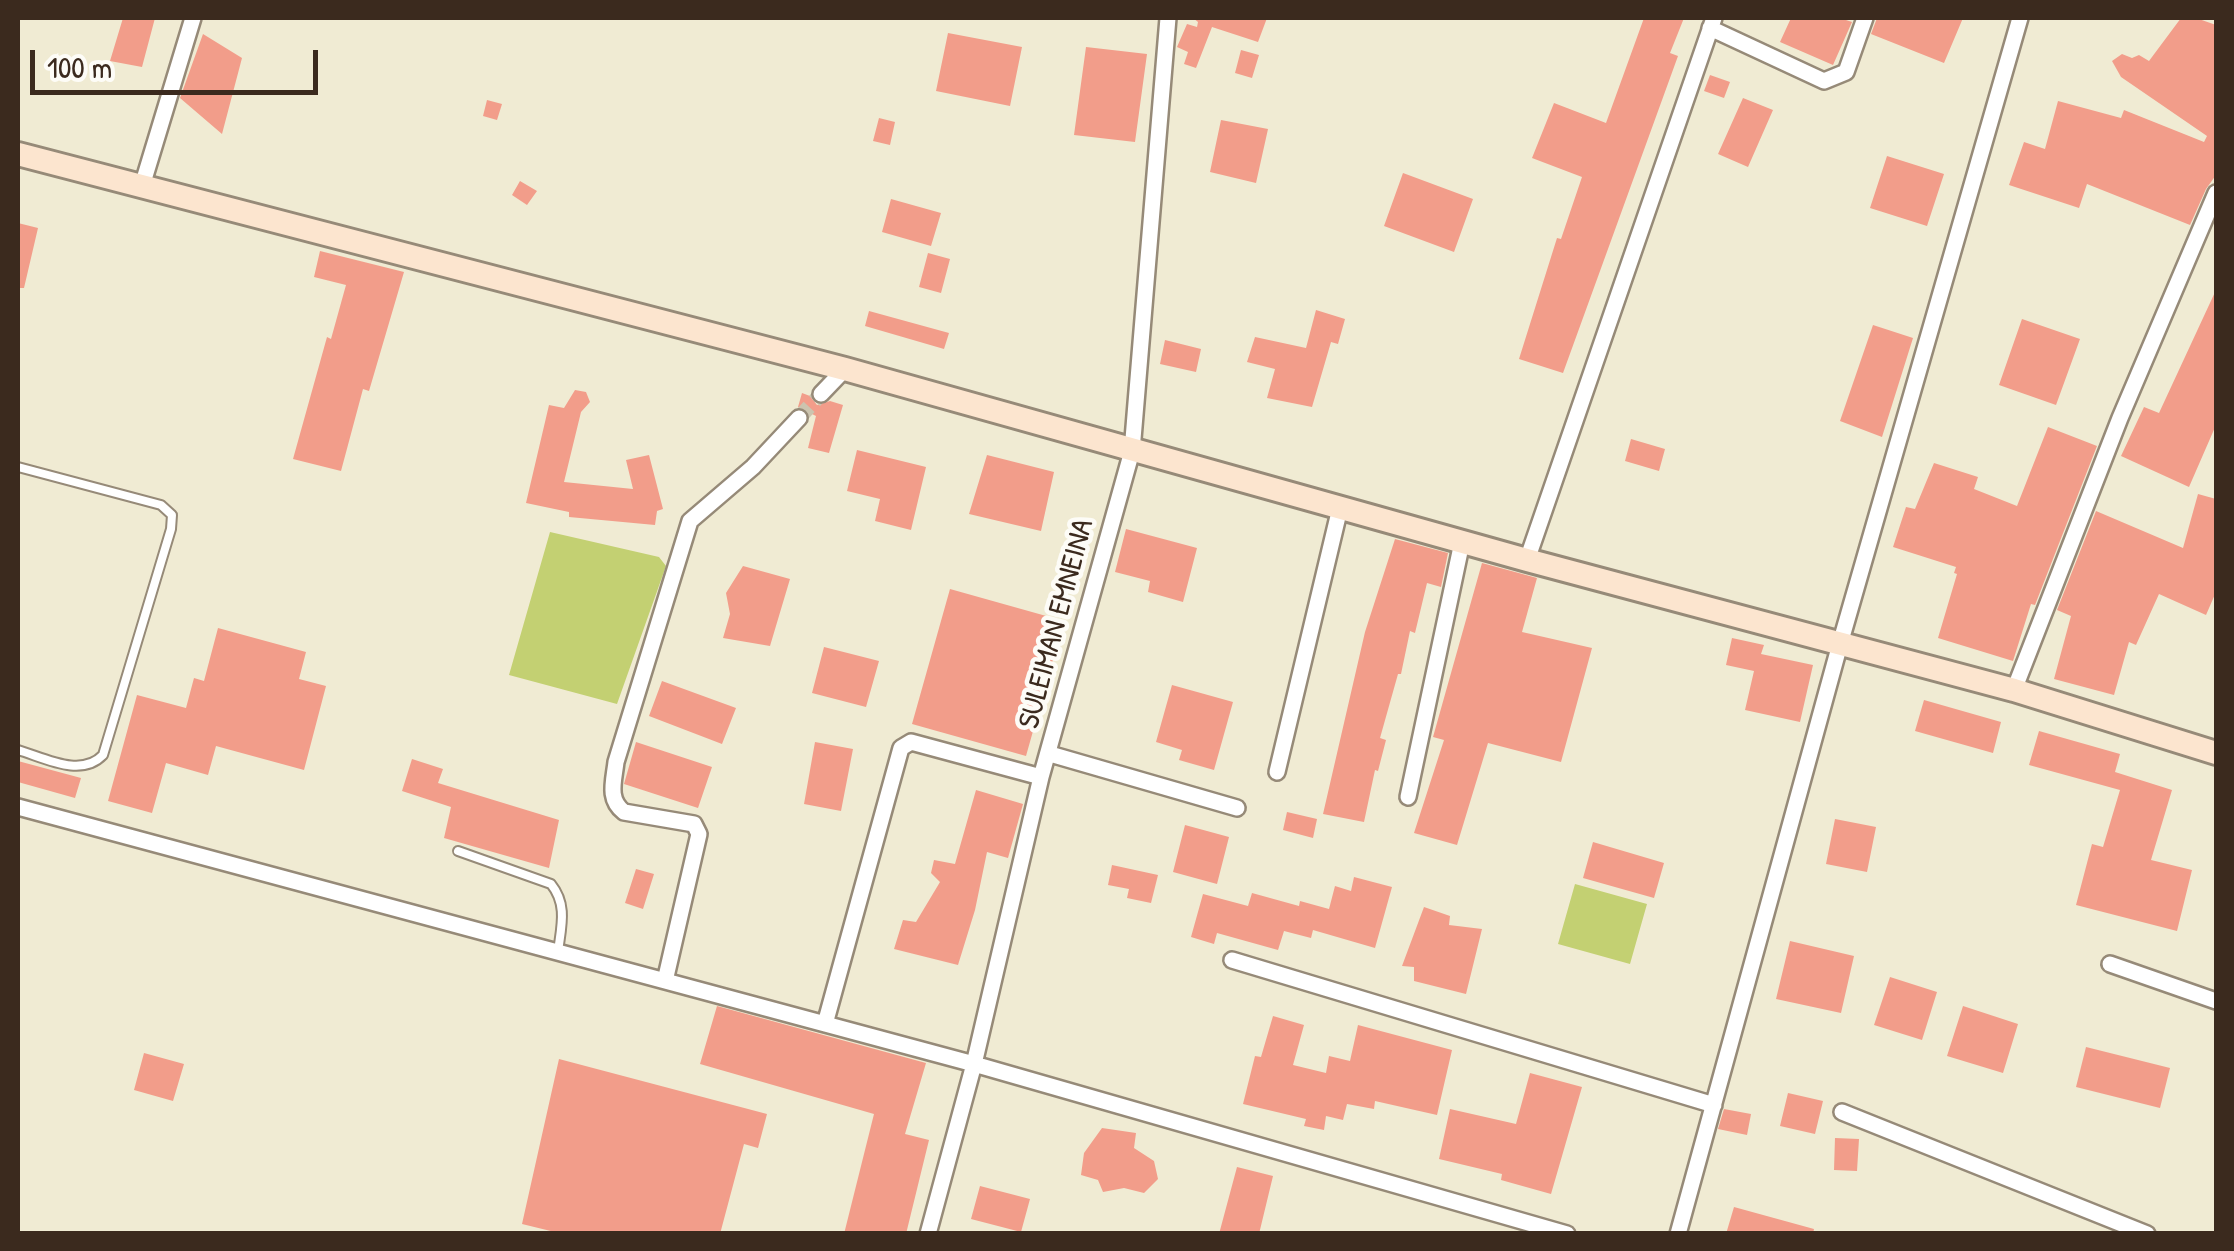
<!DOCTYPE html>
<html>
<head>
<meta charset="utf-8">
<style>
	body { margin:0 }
	#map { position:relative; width:2234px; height:1251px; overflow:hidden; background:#f0ebd3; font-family:"Patrick Hand",sans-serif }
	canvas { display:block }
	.frame { position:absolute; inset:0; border:20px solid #3b2a1e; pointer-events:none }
	.scale { position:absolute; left:30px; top:50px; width:288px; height:45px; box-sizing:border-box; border:5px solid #3b2a1e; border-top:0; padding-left:12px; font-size:30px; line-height:35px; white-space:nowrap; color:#3b2a1e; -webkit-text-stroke:8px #fdfcf7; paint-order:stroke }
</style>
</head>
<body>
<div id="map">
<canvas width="2234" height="1251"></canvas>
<div class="frame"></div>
<div class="scale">100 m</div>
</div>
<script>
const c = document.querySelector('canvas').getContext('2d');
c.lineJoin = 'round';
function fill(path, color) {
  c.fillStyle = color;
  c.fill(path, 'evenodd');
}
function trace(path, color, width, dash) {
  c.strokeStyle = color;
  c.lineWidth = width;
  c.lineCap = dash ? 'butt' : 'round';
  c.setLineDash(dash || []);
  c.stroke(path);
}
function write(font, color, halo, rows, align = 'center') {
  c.font = font + ' "Patrick Hand",sans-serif';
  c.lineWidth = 9;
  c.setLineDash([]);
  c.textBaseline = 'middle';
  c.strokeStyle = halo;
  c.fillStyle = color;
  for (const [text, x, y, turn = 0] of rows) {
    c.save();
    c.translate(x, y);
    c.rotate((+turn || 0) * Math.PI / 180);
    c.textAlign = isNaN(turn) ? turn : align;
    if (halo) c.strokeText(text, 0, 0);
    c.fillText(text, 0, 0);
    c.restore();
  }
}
fill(new Path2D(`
	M550,532L659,557L666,566L617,704L509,675Z
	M1575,884L1647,904L1630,964L1558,944Z`), '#c3d072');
fill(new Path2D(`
	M123,18H155L142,67L110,61Z
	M1193,18H1267L1258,42L1212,27L1196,68L1184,64L1188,52L1177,47L1187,24L1197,27L1198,22Z
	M1644,18H1684L1670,53L1678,56L1563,373L1519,359L1557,238L1561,239L1582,177L1532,158L1554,103L1606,123Z
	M1791,18H1840L1852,22L1833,65L1780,42Z
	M1877,18H1963L1944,63L1871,34Z
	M2181,18H2196L2216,25V175L2206,189L2190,225L2087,184L2079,208L2009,185L2024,142L2045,149L2058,101L2121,118L2124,110L2204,142L2207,136L2121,77L2112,61L2122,54L2132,58L2139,55L2149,61Z
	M948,33L1022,47L1010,106L936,91Z
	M203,34L242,58L222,134L180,98Z
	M1086,47L1147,54L1135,142L1074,135Z
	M1241,50L1259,55L1252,78L1235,73Z
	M1710,75L1730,82L1724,98L1704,91Z
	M1743,98L1773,110L1748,167L1718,154Z
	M487,100L502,104L497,120L483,116Z
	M879,118L895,122L890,145L873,141Z
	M1221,120L1268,129L1256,183L1210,172Z
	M1887,156L1944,174L1927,226L1870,208Z
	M1403,173L1473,199L1454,252L1384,226Z
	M520,181L537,191L527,205L512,195Z
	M891,199L941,213L931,246L882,232Z
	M18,223L38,228L24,288H18Z
	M320,251L404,272L369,391L363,389L341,471L293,459L327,337L331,339L346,285L314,277Z
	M928,253L950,259L941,293L919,287Z
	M2216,290V425L2189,487L2121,456L2144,407L2159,413Z
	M1316,310L1345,319L1338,344L1331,342L1312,407L1267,398L1275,369L1247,362L1255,337L1306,348Z
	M869,311L949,333L944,349L865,326Z
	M2022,319L2080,339L2056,405L1999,385Z
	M1873,325L1913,338L1882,437L1840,421Z
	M1165,340L1201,349L1196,372L1160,364Z
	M575,390L586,392L590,402L581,412L564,482L633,489L626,460L649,455L663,509L657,511L655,525L569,517V512L526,503L549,405L564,408Z
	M802,393L810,396L817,405L830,401L843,405L829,453L808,448L816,416L798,407Z
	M2048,427L2097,446L2035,605L2031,604L2013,661L1938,638L1957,574L1954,573L1956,567L1893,547L1906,507L1915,509L1934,463L1978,477L1974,489L2017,506Z
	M1631,439L1665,449L1659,471L1625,461Z
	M857,450L926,467L911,530L875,521L880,499L847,491Z
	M987,455L1054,472L1041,531L969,514Z
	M2198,494L2216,499V592L2206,615L2159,594L2136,645L2129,642L2114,695L2054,679L2071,616L2057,610L2096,511L2183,548Z
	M1126,529L1197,548L1183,602L1148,592L1150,581L1115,572Z
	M1395,539L1448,553L1441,587L1427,583L1415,633L1410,631L1401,674H1398L1380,738L1386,740L1378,771L1375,770L1364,822L1323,814L1365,632Z
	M1482,563L1537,578L1522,632L1592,648L1561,762L1488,743L1457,845L1414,833L1444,740L1433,737Z
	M743,566L790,579L770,646L723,638L730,614L726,593Z
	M950,589L1064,621L1026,756L912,724Z
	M218,628L306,652L299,679L326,686L304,770L216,746L208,775L166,763L152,813L108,801L137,695L186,708L194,678L204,681Z
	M1732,638L1764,645L1761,654L1813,665L1800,722L1745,710L1754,671L1726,665Z
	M824,647L879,661L866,707L812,693Z
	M662,681L736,708L722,744L649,716Z
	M1172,685L1233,702L1214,770L1179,760L1182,750L1156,742Z
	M1924,700L2001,722L1993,753L1915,731Z
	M2039,731L2120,754L2115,772L2172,790L2151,860L2192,870L2177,931L2076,905L2092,844L2103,847L2120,790L2029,765Z
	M636,742L712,767L698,808L624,784Z
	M815,742L853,749L841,811L804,804Z
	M412,759L443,769L438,783L559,820L549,868L444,838L451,807L402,791Z
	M18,761L81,778L75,798L18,782Z
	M976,790L1023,804L1008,858L987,852L975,910L958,965L894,949L903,920L916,922L940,882L931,873L934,860L955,864Z
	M1287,812L1317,819L1313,838L1283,830Z
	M1835,819L1876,827L1867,872L1826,864Z
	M1185,825L1229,837L1217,884L1173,872Z
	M1593,842L1664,863L1654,898L1583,878Z
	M1112,865L1158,875L1151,903L1127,898L1129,889L1108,885Z
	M636,869L654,874L643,909L625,903Z
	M1354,877L1392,887L1375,948L1313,930L1311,938L1284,931L1278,950L1217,933L1214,944L1191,937L1203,894L1248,906L1252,893L1299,906L1300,901L1329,909L1335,886L1351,891Z
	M1424,907L1450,916L1449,925L1482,929L1466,994L1414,981V967L1402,966Z
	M1790,941L1854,956L1841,1013L1776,999Z
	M1890,977L1937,992L1922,1040L1874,1025Z
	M717,1006L926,1063L905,1134L929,1140L906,1234H844L874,1114L700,1064Z
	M1963,1006L2018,1024L2003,1073L1947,1056Z
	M1273,1016L1304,1025L1293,1065L1326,1073L1329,1056L1350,1061L1358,1025L1452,1050L1437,1115L1375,1101L1374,1109L1347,1104L1343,1120L1326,1116L1324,1130L1304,1126L1306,1119L1243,1104L1255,1056L1261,1057Z
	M2086,1047L2170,1068L2160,1108L2076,1087Z
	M144,1053L184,1064L173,1101L134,1090Z
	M559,1059L767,1114L758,1148L744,1144L720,1234H563L522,1224Z
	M1530,1073L1582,1087L1551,1194L1501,1180L1502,1174L1439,1159L1450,1109L1516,1124Z
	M1788,1093L1823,1101L1815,1134L1780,1126Z
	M1724,1109L1751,1114L1747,1135L1718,1129Z
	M1102,1128L1136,1133L1134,1148L1154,1161L1158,1179L1144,1193L1124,1188L1103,1192L1098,1180L1081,1175L1084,1153Z
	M1835,1138L1859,1139L1857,1171L1834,1170Z
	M1237,1167L1273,1176L1259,1234H1219Z
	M980,1186L1030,1199L1021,1232L971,1219Z
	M1734,1207L1814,1229L1813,1234H1726Z`), '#f29d8a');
trace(new Path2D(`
	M799,418L821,394`), '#ccc4af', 15, [15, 8]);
const lane = new Path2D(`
	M18,467L161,505L172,515L171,529L103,755C81,778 45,758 18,750
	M458,851L551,884C568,905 561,927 558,952`);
const street = new Path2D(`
	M1710,28L1824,81L1846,72L1865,18
	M142,186L193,18
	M821,394L845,369
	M1527,560L1714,18
	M2014,690L2120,418L2216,193
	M1050,754L1237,808
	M1277,772L1340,508
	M1408,797L1462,542
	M18,807L974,1064L1567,1234
	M1232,960L1714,1105
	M2110,964L2216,1001
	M665,981L699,834L694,824L624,812C607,799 614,781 616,762L690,521L753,467L799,418
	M825,1024L901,748L911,742L1041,777
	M1842,1112L2147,1234
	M928,1234L974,1064L1041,777L1132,451L1168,18
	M1678,1234L1840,644L2020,18`);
const secondary = new Path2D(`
	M18,154L845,369L1527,560L2014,690L2216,753`);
trace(lane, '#968a78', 12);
trace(street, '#968a78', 20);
trace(secondary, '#968a78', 28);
trace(lane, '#fff', 8);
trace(street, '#fff', 15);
trace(secondary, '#fce5cf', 22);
write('30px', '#3b2a1e', '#fdfcf7', [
	["SULEIMAN EMNEINA",1057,624,-75]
]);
</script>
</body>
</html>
